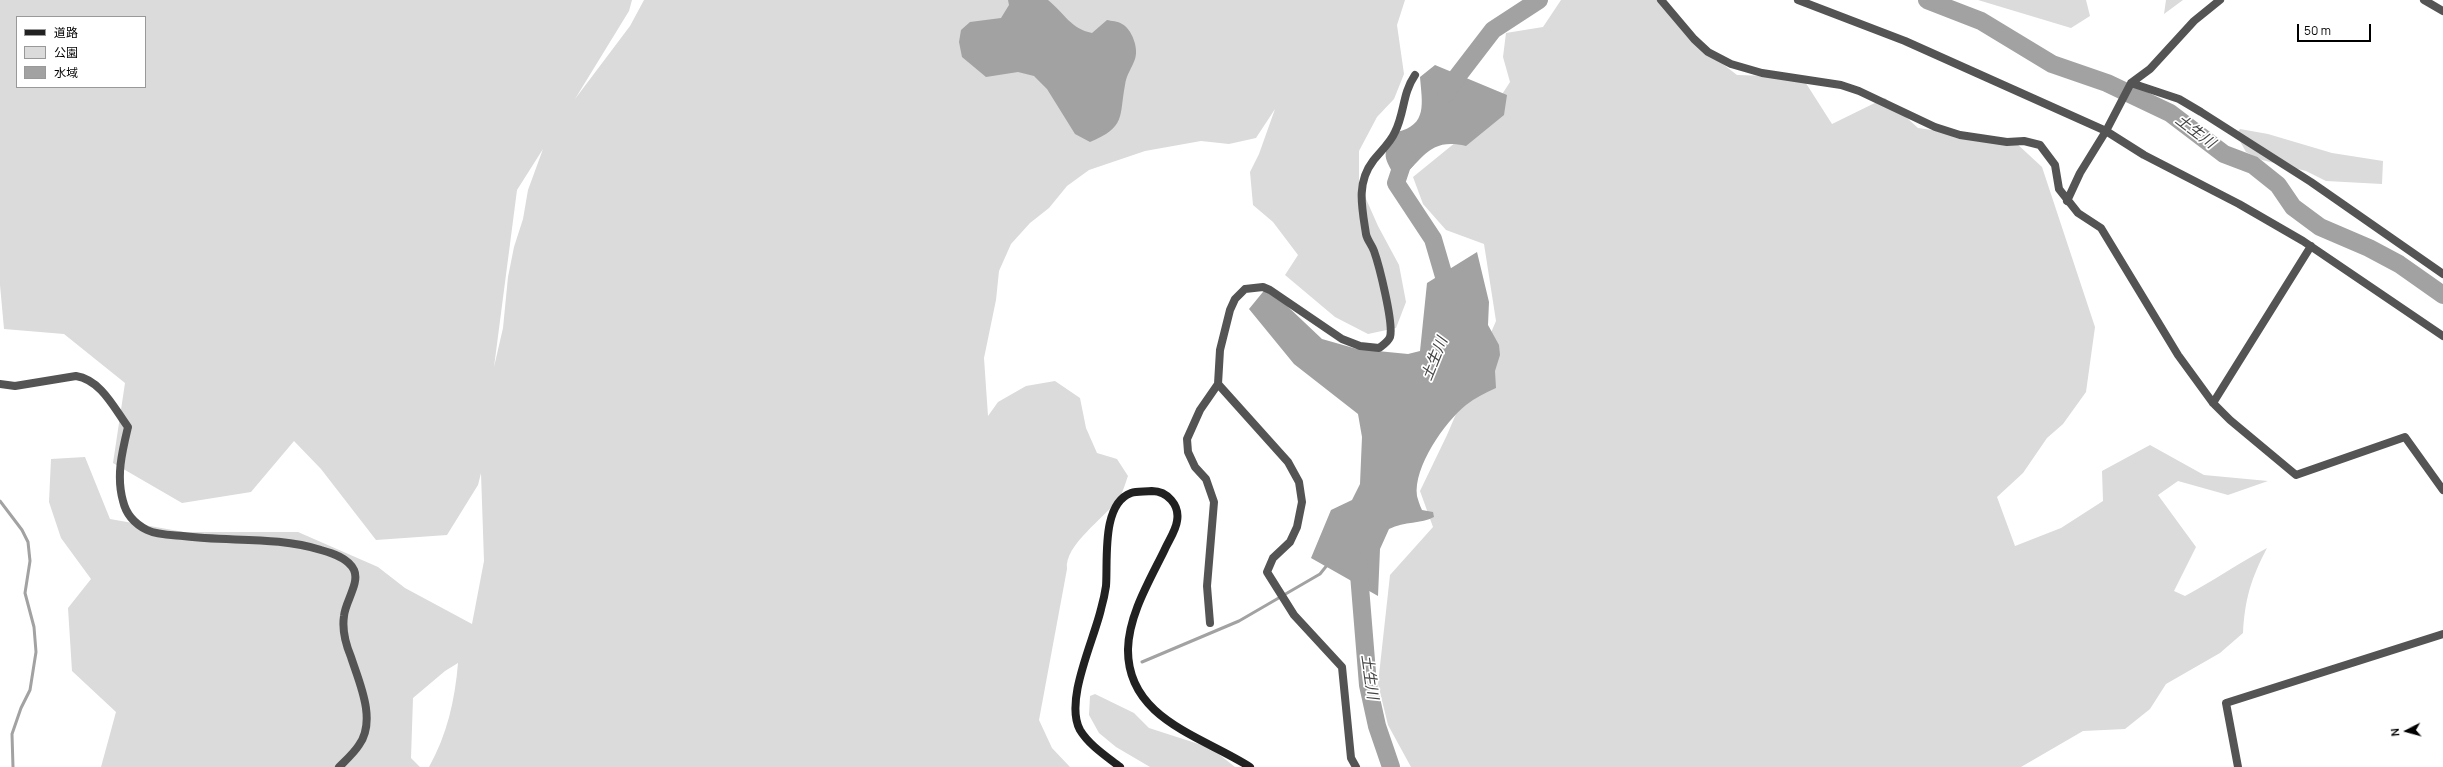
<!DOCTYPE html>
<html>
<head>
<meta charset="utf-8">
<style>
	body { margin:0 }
	#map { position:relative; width:2443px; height:767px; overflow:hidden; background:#fff; font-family:Manrope,"Noto Sans JP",sans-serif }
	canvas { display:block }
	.legend { position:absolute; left:16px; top:16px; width:130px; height:72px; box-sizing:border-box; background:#fff; border:1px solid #999; margin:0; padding:5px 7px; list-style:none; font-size:12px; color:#000 }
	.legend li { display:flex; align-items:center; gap:8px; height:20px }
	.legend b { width:20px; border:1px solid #999 }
	.north { position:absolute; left:2387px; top:711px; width:40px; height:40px; -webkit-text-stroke:3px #fff; paint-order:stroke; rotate:264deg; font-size:11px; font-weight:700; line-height:16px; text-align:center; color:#000 }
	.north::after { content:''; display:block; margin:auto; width:14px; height:18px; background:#000; clip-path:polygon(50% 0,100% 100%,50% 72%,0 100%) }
	.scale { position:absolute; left:2297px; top:24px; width:74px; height:18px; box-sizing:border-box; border:2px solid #000; border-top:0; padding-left:5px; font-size:12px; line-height:14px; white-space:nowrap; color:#000; -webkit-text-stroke:3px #fff; paint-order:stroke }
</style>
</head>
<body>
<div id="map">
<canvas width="2443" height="767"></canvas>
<ul class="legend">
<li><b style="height:5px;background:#212121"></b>道路</li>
<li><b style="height:11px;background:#dbdbdb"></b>公園</li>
<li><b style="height:11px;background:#a2a2a2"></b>水域</li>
</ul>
<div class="north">N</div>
<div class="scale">50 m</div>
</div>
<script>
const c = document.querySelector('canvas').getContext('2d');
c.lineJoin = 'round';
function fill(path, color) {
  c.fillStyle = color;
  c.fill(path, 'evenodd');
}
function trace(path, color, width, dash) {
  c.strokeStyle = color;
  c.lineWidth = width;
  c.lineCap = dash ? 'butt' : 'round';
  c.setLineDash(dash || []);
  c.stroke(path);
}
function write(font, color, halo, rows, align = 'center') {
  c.font = font + ' Manrope,"Noto Sans JP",sans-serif';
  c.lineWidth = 3.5;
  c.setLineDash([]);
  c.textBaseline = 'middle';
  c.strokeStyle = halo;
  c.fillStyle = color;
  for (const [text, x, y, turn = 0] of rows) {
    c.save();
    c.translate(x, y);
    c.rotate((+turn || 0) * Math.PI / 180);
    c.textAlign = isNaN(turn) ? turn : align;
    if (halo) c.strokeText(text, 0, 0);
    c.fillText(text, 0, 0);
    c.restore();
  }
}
fill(new Path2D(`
	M0,0H632L629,11L575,99L630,26L644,0H1405L1397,25L1404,74L1394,99L1377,117L1359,151V183L1378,226L1399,265L1406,302L1396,328L1368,334L1335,317L1285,275L1298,255L1273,222L1253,205L1250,172L1259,154L1275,109L1256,138L1229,144L1201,141L1145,151L1089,170L1067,186L1049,208L1030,223L1011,244L999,271L996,300L984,358L988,416L998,402L1026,386L1055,381L1080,398L1086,428L1097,453L1117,459L1128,476C1125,484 1123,493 1118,499C1105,518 1064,545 1067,569L1039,720L1052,748L1070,767H429C447,735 455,700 458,663L445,671L413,698L411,758L420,767H101L116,712L72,671L68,608L91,579L61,538L49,502L51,459L85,457L110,519L184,532H298L378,567L405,588L472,624L484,561L481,473L478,485L447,535L376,540L321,469L294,441L251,492L182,503L113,463L125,383L64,334L4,329L0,285ZM17,17H145V87H17ZM543,149L528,190L523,219L514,247L508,277L503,328L494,367L517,190Z
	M1561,0H1657L1693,41L1737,75L1802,77L1832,124L1885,98L1918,128L2015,142L2042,167L2095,327L2086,392L2063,424L2047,438L2023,473L1997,497L2015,546L2061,528L2103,501L2102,471L2150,445L2204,475L2268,481L2228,495L2178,481L2158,495L2196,547L2174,591L2185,596C2213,581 2239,563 2267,548C2251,579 2245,598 2243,633L2220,653L2166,684L2150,709L2125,729L2083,731L2021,767H1411L1388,725L1378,684L1390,575L1433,527L1420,491L1447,435L1496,321L1484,244L1446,230L1423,204L1413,177L1488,116L1510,82L1503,57L1506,33L1543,27Z
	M1978,0H2086L2090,16L2071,28Z
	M2166,0H2183L2164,14Z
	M2240,129L2268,134L2332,153L2383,161L2382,184L2326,181L2306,171L2262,160L2246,152L2236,134Z
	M1095,694L1134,713L1149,728L1211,748L1235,767H1150L1116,747L1099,733L1089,715L1090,696Z`), '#dbdbdb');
fill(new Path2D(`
	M1008,0H1048C1064,13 1071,29 1092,33L1107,20C1111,21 1118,21 1122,24C1132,29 1139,49 1135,59C1132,68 1126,75 1125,85C1119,117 1126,127 1090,142L1075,134L1047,89L1034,76L1018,72L986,77L962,57L959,42L961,30L970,22L1001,18L1009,5Z
	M1435,65L1507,95L1504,115L1466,146C1428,137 1424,160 1397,181C1385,157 1379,156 1397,132C1428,125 1422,103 1420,77Z
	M1477,252L1489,302L1488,325L1499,345L1500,355L1495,371L1496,388C1485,393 1475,398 1466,405C1445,422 1413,467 1417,496C1418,500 1420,506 1422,510L1433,512L1434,517C1421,524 1405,521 1389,529L1380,549L1378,596L1311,558L1331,510L1352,500L1360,484L1362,437L1358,414L1294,364L1249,309L1267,287L1322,339L1357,349L1408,354L1420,351L1427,283Z`), '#a2a2a2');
trace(new Path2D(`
	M0,501L22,530L28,542L30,561L25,593L34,627L36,652L30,690L21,708L12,734L13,767
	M1142,662L1239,621L1320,574L1328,564`), '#a2a2a2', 3);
trace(new Path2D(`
	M1927,0L1981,21L2052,64L2107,83L2170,113L2224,154L2253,165L2278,185L2293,207L2320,227L2369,248L2399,264L2443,295
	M1446,94L1450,86L1493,30L1539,0
	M1407,159L1402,165L1396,183L1433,239L1450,297
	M1358,562L1368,685L1377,726L1391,767`), '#a2a2a2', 18);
trace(new Path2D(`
	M1661,0L1694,39L1708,52L1731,64L1762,73L1841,85L1859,91L1935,127L1960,135L2007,142L2024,141L2040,145L2055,165L2059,189L2078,213L2101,228L2178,355L2213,403L2230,420L2296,475L2405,437L2443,490
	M1798,0L1905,41L2106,131L2144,155L2239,204L2303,241L2443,336
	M2424,0L2443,11
	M2131,83L2179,99L2201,112L2311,182L2443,274
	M2067,201L2080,173L2106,131L2131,83L2150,69L2194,21L2220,0
	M0,384L15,386L76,376C101,380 114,408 128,427C122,452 116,476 123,501C126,514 135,524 147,530C157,535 172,535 183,536C228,542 277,536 321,550C332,553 348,558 354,570C360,583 345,602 344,616C342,629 346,645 351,657C359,682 377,720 359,745C354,753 346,760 339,767
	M1218,384L1288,462L1299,482L1302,502L1297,527L1290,542L1273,558L1267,572L1294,615L1342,667L1351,758L1356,767
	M2213,403L2311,246
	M1210,623L1207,586L1214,502L1206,479L1195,467L1188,452L1187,439L1200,410L1218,384L1220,350L1230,310L1235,299L1245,289L1263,287L1270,290L1342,339L1360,346L1379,348C1383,345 1388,342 1390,337C1394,324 1379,265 1374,251C1372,245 1367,240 1366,234C1362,208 1356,183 1373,161C1380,152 1391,142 1395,132C1405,112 1402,94 1415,75
	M2238,767L2226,703L2443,634`), '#545454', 8);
trace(new Path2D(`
	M1120,767C1106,756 1089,745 1080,730C1064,701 1094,640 1101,609C1103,602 1105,593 1106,586C1108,561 1101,504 1131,493C1137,491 1145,492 1152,491C1167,491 1180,505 1177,521C1176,530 1169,540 1165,549C1150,580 1129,614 1128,649C1127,719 1202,736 1250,767`), '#212121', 8);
write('italic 15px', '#434343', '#fff', [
	["土生川",2195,132,37],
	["土生川",1435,359,-68],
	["土生川",1369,677,82]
]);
</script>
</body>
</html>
